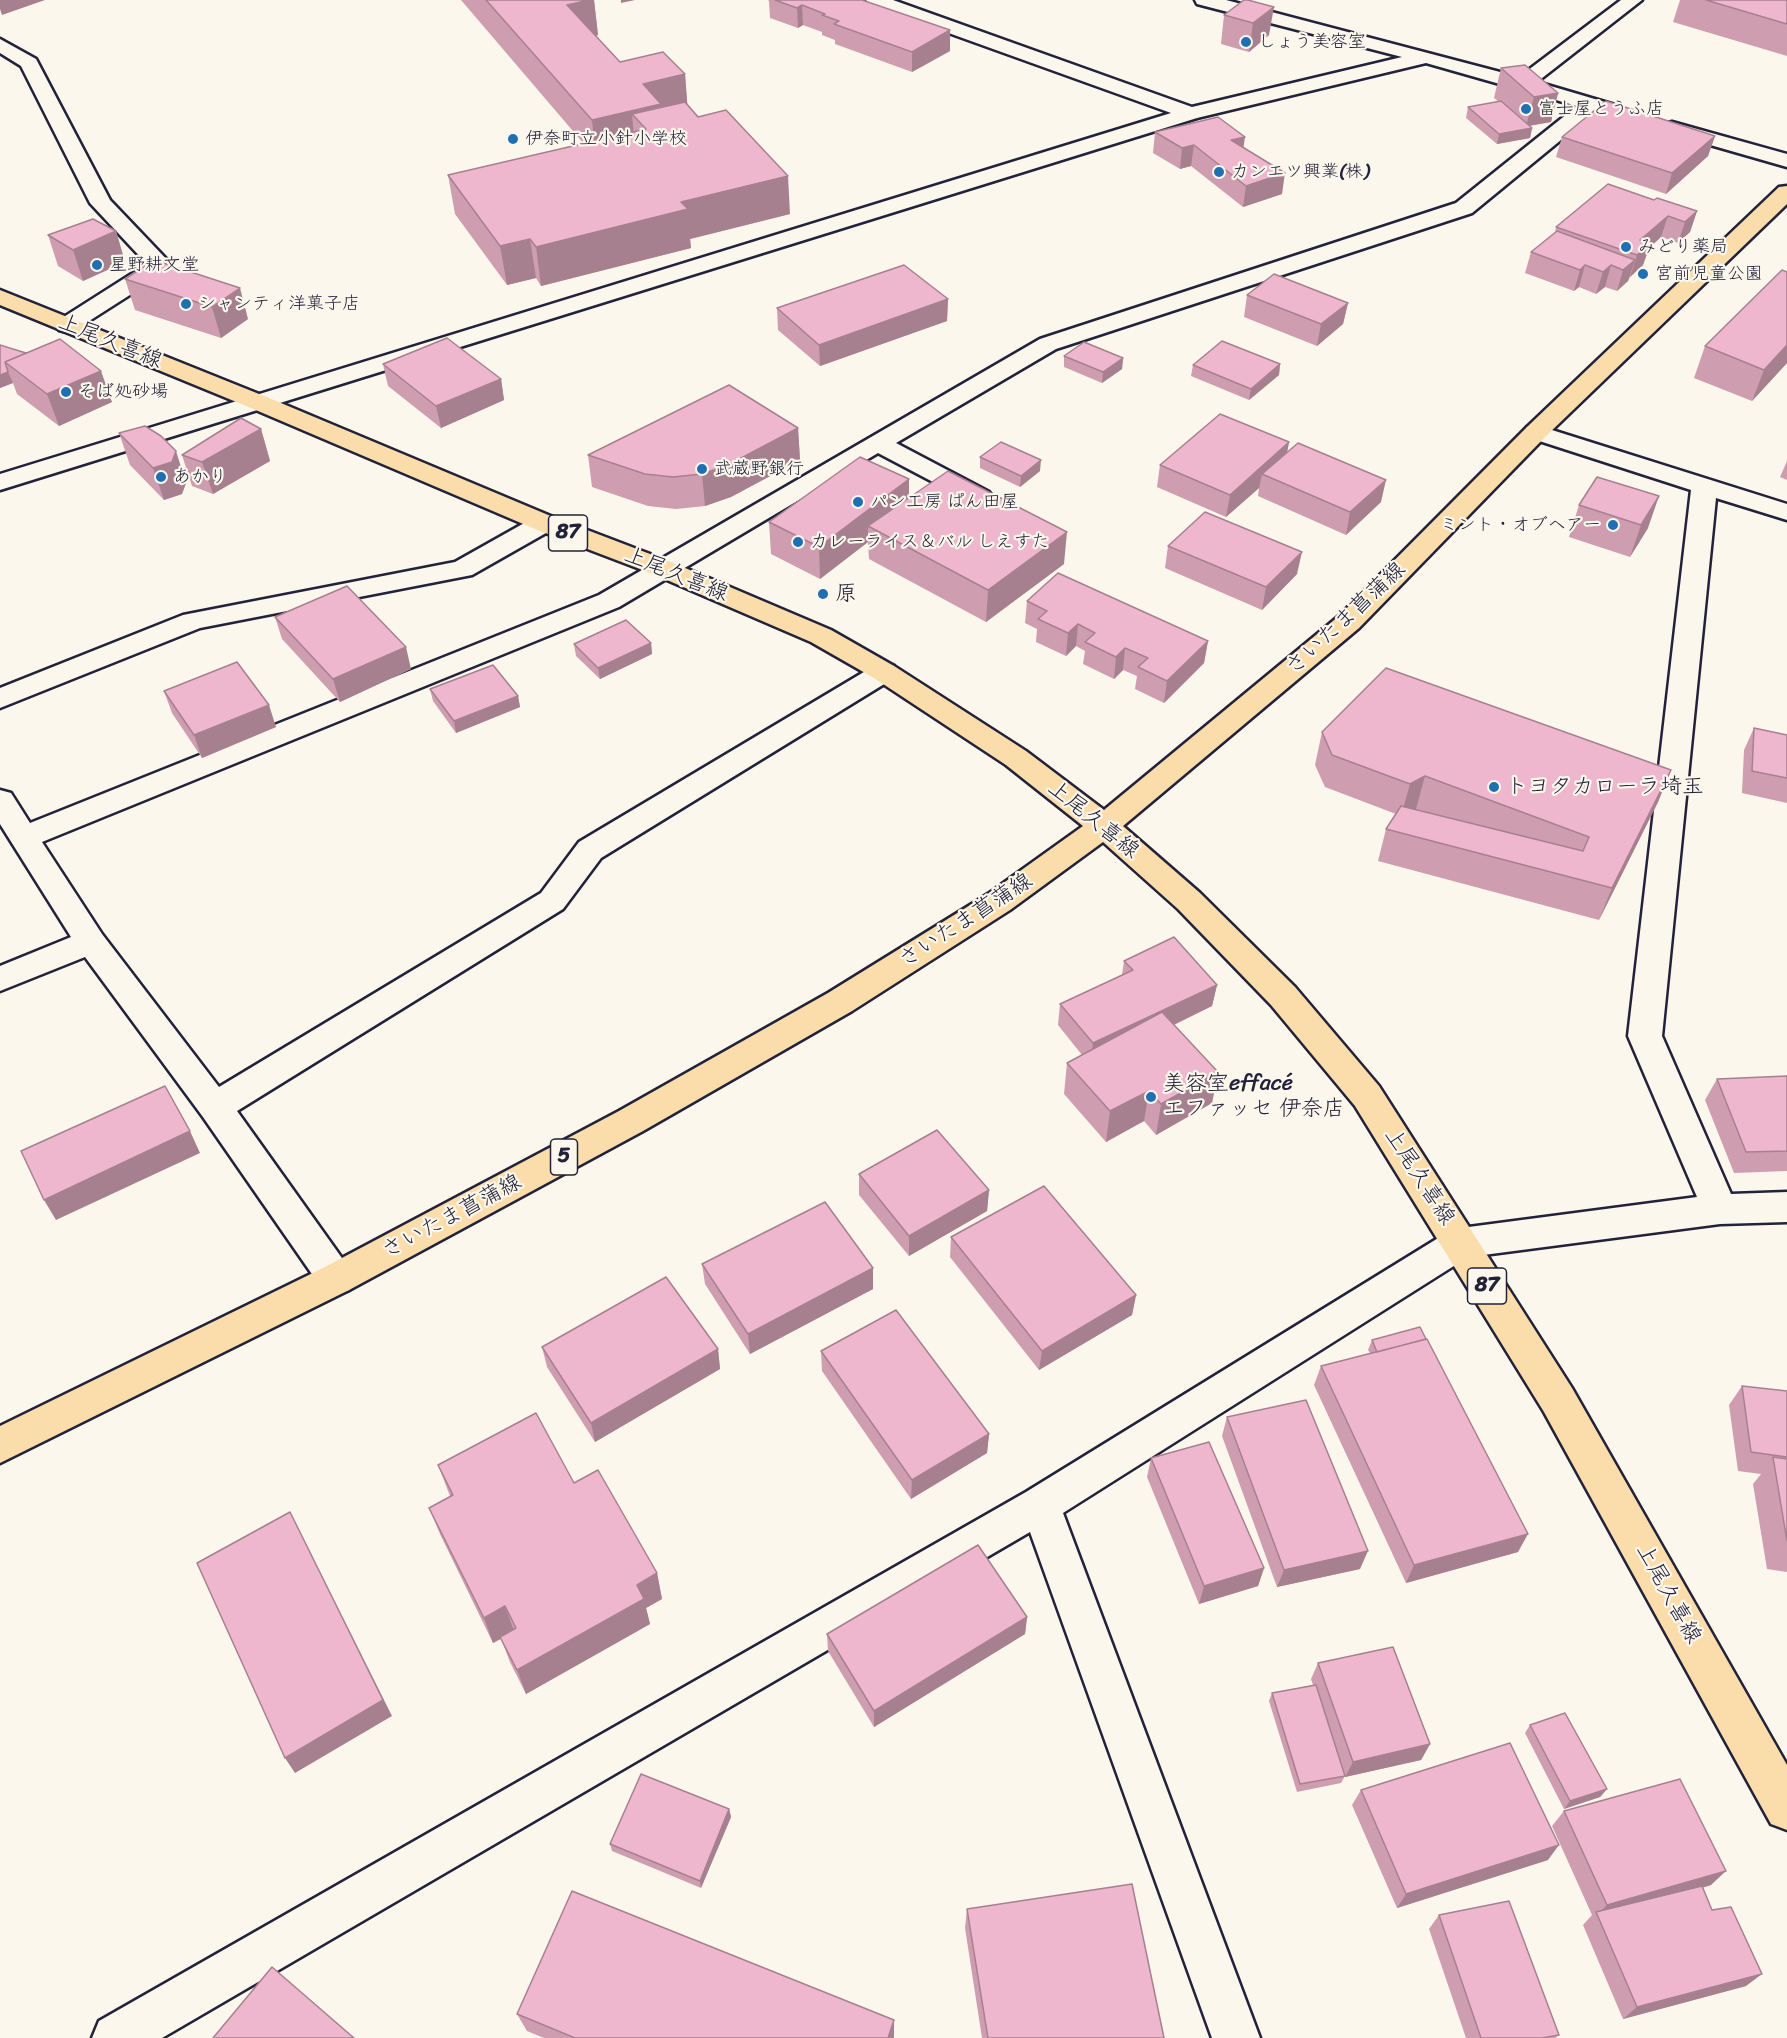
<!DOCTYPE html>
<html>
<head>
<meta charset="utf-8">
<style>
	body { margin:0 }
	canvas { display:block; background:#fbf7ec }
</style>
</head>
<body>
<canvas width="1787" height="2038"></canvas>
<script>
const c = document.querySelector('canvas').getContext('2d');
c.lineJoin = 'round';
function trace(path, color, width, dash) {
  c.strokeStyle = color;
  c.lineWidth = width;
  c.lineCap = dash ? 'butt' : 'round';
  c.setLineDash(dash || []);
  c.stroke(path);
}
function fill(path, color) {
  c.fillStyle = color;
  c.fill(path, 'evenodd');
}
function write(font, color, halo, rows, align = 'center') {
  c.font = font + ' Sriracha,"Klee One",sans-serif';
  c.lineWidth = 4.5;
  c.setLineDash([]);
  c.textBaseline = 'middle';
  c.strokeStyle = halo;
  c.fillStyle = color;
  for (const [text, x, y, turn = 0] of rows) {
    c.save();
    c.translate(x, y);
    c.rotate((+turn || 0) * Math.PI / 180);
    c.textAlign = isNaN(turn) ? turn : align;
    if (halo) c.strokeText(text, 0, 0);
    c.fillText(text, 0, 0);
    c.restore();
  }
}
const street = new Path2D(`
	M866,0H893L1192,107L1402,57L1197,4L1195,0H1226L1519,77L1621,0H1642L1537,82L1615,105L1618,109L1615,113L1608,115L1595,112L1472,213L1056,349L896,443L989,492L993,497L989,502L980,505L971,502L878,453L619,607L42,842L102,934L219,1087L541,893L579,842L874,666L884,663L894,666L898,672L894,678L601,858L563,909L237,1111L349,1268L354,1279L349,1290L336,1295L323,1290L203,1117L85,957L0,991V966L71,937L0,824V790L11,793L30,823L599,595L1040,339L1456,203L1577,106L1426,63L1197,118L0,490V474L1171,113L868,4Z
	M0,39L36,59L110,200L172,265L169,270L75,330L67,332L59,330L55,325L59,320L147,264L90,203L21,66L0,53Z
	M1672,122L1787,154V167L1665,132L1662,128L1665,124Z
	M1536,425L1787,504V520L1716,498L1662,1036L1731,1194L1787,1192V1222L1720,1224L1468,1257L1063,1513L1260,2038H1212L1030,1532L162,2038H92L99,2021L1026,1492L1448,1232L1461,1228L1697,1197L1628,1036L1691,490L1527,437L1524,432L1527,427Z
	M544,515L553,517L557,523L553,529L472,575L200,628L0,708V688L183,615L455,562L535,517Z`);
const primary = new Path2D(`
	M1787,186V204L1545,437L1359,628L1123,826L1200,893L1295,987L1379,1086L1572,1388L1787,1765V1830L1771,1824L1544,1412L1355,1106L1271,1005L1178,909L1103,842L1010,910L852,1011L643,1131L349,1290L0,1463V1426L323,1268L619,1111L828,993L988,894L1083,826L1006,765L874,678L811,642L653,574L535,529L251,408L0,305V290L269,398L553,517L671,562L831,630L894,666L1026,751L1104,810L1339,616L1527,427L1779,187Z`);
trace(street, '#22223b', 5);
trace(primary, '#22223b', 5);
fill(street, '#fbf7ec');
fill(primary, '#faddab');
fill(new Path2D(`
	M461,0H594L598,35L596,36L620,62L685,74L687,104L790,214L690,239L691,248L541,286L536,278L507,285L455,214L448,175L584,144Z
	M768,0H862L950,51L912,72L835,44V40L822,35V32L803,25L798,28L770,18L769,1Z
	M1244,0L1269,35L1249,52L1221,44L1224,15Z
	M1680,0H1787V56L1673,22Z
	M1501,68L1558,93L1551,122L1530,126L1532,128L1530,138L1497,144L1466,118L1468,107L1499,102L1494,98Z
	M1155,132L1243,148L1282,194L1243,207L1191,166L1180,169L1153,153Z
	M1715,136L1708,156L1666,194L1556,157L1562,137Z
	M1654,200L1697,211L1690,232L1678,243L1661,237L1649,248L1643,265L1630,277L1628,281L1617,291L1605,287L1596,294L1579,287L1574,291L1525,273L1531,252L1555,233L1556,227Z
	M116,231L125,262L83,281L58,266L48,235Z
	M125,279L248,319L221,338L135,310Z
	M1247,295L1348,303L1343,324L1317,346L1244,317Z
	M948,299L947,321L820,366L778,330L777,308Z
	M0,345L112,402L59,426L17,394L13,383L0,388Z
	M1705,346L1787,363L1752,401L1694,378Z
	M1064,356L1123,358L1122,369L1102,383L1064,367Z
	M383,364L501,379L504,400L441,428L388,386Z
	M1280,364L1279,375L1249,400L1191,376L1193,365Z
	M798,428L800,460L731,497L705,506L676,509L648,506L592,487L588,455Z
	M261,429L270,461L213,494L192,486L182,455Z
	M119,433L186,483L182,494L164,500L130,465Z
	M1289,442L1287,452L1381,502L1346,535L1258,496L1259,488L1226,517L1157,487L1160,465Z
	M980,457L1040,471L1020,487L980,468Z
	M1787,461V480L1780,477Z
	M1597,477L1648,528L1630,557L1569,537L1579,505Z
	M909,479V499L1064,564L986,622L869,559L868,542L820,579L771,554L769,522Z
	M1168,546L1297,574L1262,610L1165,568Z
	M1027,601L1208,641L1204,663L1164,703L1135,689L1137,676L1123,670L1114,679L1083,664L1085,651L1076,646L1066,656L1036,642L1037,629L1025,623Z
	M275,617L411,669L340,702L282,639Z
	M651,643L652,654L600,679L576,656L574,644Z
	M430,689L518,696L520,707L456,733L433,701Z
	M164,691L276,727L202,758L172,713Z
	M1754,728L1787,735V803L1742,793L1744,750Z
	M1322,732L1671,770L1658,802L1599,920L1378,861L1386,829L1396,814L1325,787L1315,765Z
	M1124,961L1217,985L1212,1006L1174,1025L1218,1072L1212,1103L1156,1135L1144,1121L1106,1142L1064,1094L1067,1063L1082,1055L1058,1025L1060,1004L1122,975Z
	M1787,1076V1171L1734,1173L1705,1100L1717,1079Z
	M859,1174L989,1190L987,1211L909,1256L859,1195Z
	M951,1237L1136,1295L1132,1315L1039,1370L950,1257Z
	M702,1264L873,1289L750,1354L705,1284Z
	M1372,1340L1518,1552L1406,1583L1314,1385L1321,1366L1370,1353L1368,1350Z
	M542,1347L718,1349L720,1369L595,1442L547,1367Z
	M821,1351L989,1434L987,1453L911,1499L822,1371Z
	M1742,1386L1787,1391V1572L1767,1569L1753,1484L1761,1474L1738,1471L1729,1405Z
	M1227,1417L1360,1569L1277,1587L1222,1436Z
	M1151,1458L1264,1568L1258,1586L1199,1604L1147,1477Z
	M438,1465L574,1483L657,1573L662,1599L646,1608L650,1624L526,1694L510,1662L501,1639L493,1643L440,1534L429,1508L450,1496Z
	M1027,1617L1025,1634L874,1727L828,1651L827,1634Z
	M1318,1663L1430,1744L1421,1760L1345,1777V1776L1341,1783L1297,1792L1269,1701L1272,1693L1313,1685L1311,1679Z
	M1530,1725L1607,1789L1600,1797L1564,1809L1525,1733Z
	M1361,1790L1548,1860L1397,1908L1352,1805Z
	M729,1809L731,1817L701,1888L612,1851L610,1844Z
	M1564,1811L1711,1885L1702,1888L1746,1986L1623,2019L1583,1925L1592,1915L1552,1826Z
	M967,1909L1164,2038H982L965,1928Z
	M1439,1915L1559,2035L1555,2038H1466L1429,1929Z
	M517,2014L894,2020V2038H544L527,2031Z`), '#ce9db0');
fill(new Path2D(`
	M0,0H45L2,15L0,9Z
	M589,0H594L598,35L571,41L567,5Z
	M621,0H635L621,3Z
	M802,5L803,25L798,28L797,8Z
	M1274,7L1269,35L1249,52L1253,23Z
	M950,30V51L912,72V52Z
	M685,74L688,112L632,114L635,148L596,158L592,120L643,84Z
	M1558,93L1551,122L1526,126L1534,97Z
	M1532,128L1530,138L1497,144L1499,134Z
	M1715,136L1708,156L1666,194L1672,173Z
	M1245,137L1242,158L1231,140Z
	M1194,145L1191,166L1180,169L1182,148Z
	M1285,173L1282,194L1243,207L1246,186Z
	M788,176L790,214L690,239L691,248L541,286L536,247L681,202Z
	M1697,211L1690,232L1678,243L1685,222Z
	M1668,216L1661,237L1649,248L1643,265L1630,277L1637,255L1640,240Z
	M116,231L125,262L83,281L73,250Z
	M530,239L536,278L507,285L500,246Z
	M1635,260L1628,281L1617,291L1623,270Z
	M1585,265L1579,287L1574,291L1580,270Z
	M1611,265L1605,287L1596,294L1603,272Z
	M240,288L248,319L221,338L212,307Z
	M948,299L947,321L820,366L819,345Z
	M1348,303L1343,324L1317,346L1321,324Z
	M1787,345V363L1752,401L1764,370Z
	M1123,358L1122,369L1102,383L1103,372Z
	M1280,364L1279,375L1249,400L1251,389Z
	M101,371L112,402L59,426L47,394Z
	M8,372L13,383L0,388V375Z
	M501,379L504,400L441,428L436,406Z
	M798,428L800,460L731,497L705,506L702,474Z
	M261,429L270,461L213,494L202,462Z
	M1289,442L1285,464L1262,474L1259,488L1226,517L1230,495Z
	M176,451L186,483L182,494L164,500L153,468Z
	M1041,460L1040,471L1020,487L1021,476Z
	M909,479V511L868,526V542L820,579L819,547Z
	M1386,480L1381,502L1346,535L1350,512Z
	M1659,496L1648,528L1630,557L1641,525Z
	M1067,532L1064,564L986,622L988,590Z
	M1302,552L1297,574L1262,610L1266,587Z
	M1078,624L1076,646L1066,656L1068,633Z
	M1208,641L1204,663L1164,703L1167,681Z
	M651,643L652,654L600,679L598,668Z
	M406,647L411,669L340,702L333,679Z
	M1125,648L1123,670L1114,679L1116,657Z
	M518,696L520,707L456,733L454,721Z
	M269,705L276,727L202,758L194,735Z
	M1671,770L1658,802L1599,920L1612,888Z
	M1425,776L1416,809L1401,816L1410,784Z
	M1217,985L1212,1006L1090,1065L1093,1043Z
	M1218,1072L1212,1103L1156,1135L1161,1104Z
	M1149,1091L1144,1121L1106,1142L1110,1111Z
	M190,1131L200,1153L56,1220L44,1200Z
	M989,1190L987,1211L909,1256V1236Z
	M873,1268V1289L750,1354L748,1334Z
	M1136,1295L1132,1315L1039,1370L1042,1351Z
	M718,1349L720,1369L595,1442L591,1423Z
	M989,1434L987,1453L911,1499L912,1480Z
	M290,1512L392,1716L295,1773L285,1758Z
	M1528,1534L1518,1552L1406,1583L1414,1565Z
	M1368,1551L1360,1569L1277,1587L1284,1570Z
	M1264,1568L1258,1586L1199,1604L1204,1586Z
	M657,1573L662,1599L646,1608L650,1624L526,1694L517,1670L637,1585Z
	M505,1606L514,1631L493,1643L484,1618Z
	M1027,1617L1025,1634L874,1727V1711Z
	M1430,1744L1421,1760L1345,1777L1353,1762Z
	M1607,1789L1600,1797L1564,1809L1570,1801Z
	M729,1809L731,1817L701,1888L700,1881Z
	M1559,1845L1548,1860L1397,1908L1406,1894Z
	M1726,1871L1711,1885L1598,1917L1597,1915L1607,1905Z
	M1762,1974L1746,1986L1623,2019L1637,2007Z
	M894,2020V2038H888Z`), '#a78090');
const building = new Path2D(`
	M486,0H589L567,5L620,62L663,52L685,74L643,84L661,104L592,120Z
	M775,0H862L950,30L912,52L834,24L839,21L822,15L825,14L802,5L797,8Z
	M1244,0H1248L1274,7L1253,23L1224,15Z
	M1706,0H1787V24Z
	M1525,65L1558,93L1534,97L1501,68Z
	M1501,101L1532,128L1499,134L1468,107Z
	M1606,101L1715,136L1672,173L1562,137Z
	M685,102L698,117L726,110L788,176L681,202L688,209L536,247L530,239L500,246L448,175L646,129L632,114Z
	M1218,117L1245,137L1231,140L1285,173L1246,186L1194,145L1182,148L1155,132Z
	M1608,184L1654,200L1657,198L1697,211L1685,222L1668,216L1640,240L1650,244L1637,255L1556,227Z
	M93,219L116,231L73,250L48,235Z
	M1557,231L1635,260L1623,270L1611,265L1603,272L1585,265L1580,270L1531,252Z
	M154,260L240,288L212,307L125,279Z
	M904,265L948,299L819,345L777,308Z
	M1782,270L1787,272V345L1764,370L1705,346Z
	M1274,274L1348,303L1321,324L1247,295Z
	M447,338L501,379L436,406L383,364Z
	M60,339L101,371L47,394L5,362Z
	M1222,341L1280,364L1251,389L1193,365Z
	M1084,342L1123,358L1103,372L1064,356Z
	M0,345L26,353L5,362L8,372L0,375Z
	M729,385L798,428L728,465L702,474L673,477L645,474L588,455Z
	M1220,414L1289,442L1230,495L1160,465Z
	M241,418L261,429L202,462L182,455Z
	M145,426L161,436L176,451L172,462L153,468L119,433Z
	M1001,442L1041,460L1021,476L980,457Z
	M1298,443L1386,480L1350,512L1262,474Z
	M860,457L909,479L819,547L769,522Z
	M948,471L1067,532L988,590L868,526Z
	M1597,477L1659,496L1641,525L1579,505Z
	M1205,512L1302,552L1266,587L1168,546Z
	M1058,573L1208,641L1167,681L1138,667L1148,658L1125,648L1116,657L1085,642L1095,633L1078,624L1068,633L1038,619L1047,611L1027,601Z
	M347,586L406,647L333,679L275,617Z
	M626,620L651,643L598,668L574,644Z
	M237,662L269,705L194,735L164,691Z
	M493,665L518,696L454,721L430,689Z
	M1386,668L1671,770L1612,888L1386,829L1401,806L1583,851L1589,837L1425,776L1410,784L1332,755L1322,732Z
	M1754,728L1787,735V778L1752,771Z
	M1174,937L1217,985L1093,1043L1060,1004L1133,970L1124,961Z
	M1162,1012L1218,1072L1161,1104L1149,1091L1110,1111L1067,1063Z
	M1787,1076V1151L1746,1152L1717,1079Z
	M165,1086L190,1131L44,1200L21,1151Z
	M937,1130L989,1190L909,1236L859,1174Z
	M1044,1186L1136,1295L1042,1351L951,1237Z
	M825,1202L873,1268L748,1334L702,1264Z
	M666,1277L718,1349L591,1423L542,1347Z
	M896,1310L989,1434L912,1480L821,1351Z
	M1420,1327L1426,1339L1377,1352L1372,1340Z
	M1427,1339L1528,1534L1414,1565L1321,1366Z
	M1742,1386L1787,1391V1457L1751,1452Z
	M1306,1400L1368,1551L1284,1570L1227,1417Z
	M536,1413L574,1483L598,1470L657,1573L637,1585L644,1599L517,1670L500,1637L516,1628L505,1606L484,1618L429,1508L453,1495L438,1465Z
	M1209,1442L1264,1568L1204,1586L1151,1458Z
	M1773,1457L1787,1459V1541Z
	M290,1512L383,1700L285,1758L197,1563Z
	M978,1545L1027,1617L874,1711L827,1634Z
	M1393,1647L1430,1744L1353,1762L1318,1663Z
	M1316,1685L1345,1776L1300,1784L1272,1693Z
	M1565,1713L1607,1789L1570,1801L1530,1725Z
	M1510,1743L1559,1845L1406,1894L1361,1790Z
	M641,1774L729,1809L700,1881L610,1844Z
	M1680,1779L1726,1871L1607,1905L1564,1811Z
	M1132,1884L1164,2038H988L967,1909Z
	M1702,1886L1712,1910L1731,1907L1762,1974L1637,2007L1596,1912Z
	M572,1891L894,2020L888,2038H575L517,2014Z
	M1509,1901L1559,2035L1542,2038H1481L1439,1915Z
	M272,1967L354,2038H213Z`);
fill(building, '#efb7cd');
trace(building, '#a78090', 1.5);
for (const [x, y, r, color] of [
	[1246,42,6,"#1f6fb2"],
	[1526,109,6,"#1f6fb2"],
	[513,139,6,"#1f6fb2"],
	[1219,172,6,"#1f6fb2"],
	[1626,247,6,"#1f6fb2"],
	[97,265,6,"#1f6fb2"],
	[1643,274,6,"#1f6fb2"],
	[186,304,6,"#1f6fb2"],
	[66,392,6,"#1f6fb2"],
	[702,469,6,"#1f6fb2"],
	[161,477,6,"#1f6fb2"],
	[858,502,6,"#1f6fb2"],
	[1613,525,6,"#1f6fb2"],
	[798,542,6,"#1f6fb2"],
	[823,594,6,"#1f6fb2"],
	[1494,787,6,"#1f6fb2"],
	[1151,1097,6,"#1f6fb2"]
]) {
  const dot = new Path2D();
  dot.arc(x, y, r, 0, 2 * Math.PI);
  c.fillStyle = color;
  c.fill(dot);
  trace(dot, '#fbf7ec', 2);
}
write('18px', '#22223b', '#fbf7ec', [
	["しょう美容室",1258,42],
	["富士屋とうふ店",1538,109],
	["伊奈町立小針小学校",525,139],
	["カンエツ興業(株)",1231,172],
	["みどり薬局",1638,247],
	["星野耕文堂",109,265],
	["宮前児童公園",1655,274],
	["シャンティ洋菓子店",198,304],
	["そば処砂場",78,392],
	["武蔵野銀行",714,469],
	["あかり",173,477],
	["パン工房 ぱん田屋",870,502],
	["ミント・オブヘアー",1601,525,"right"],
	["カレーライス＆バル しえすた",810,542]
], 'left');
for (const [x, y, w] of [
	[568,533,39],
	[564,1157,27],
	[1487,1286,39]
]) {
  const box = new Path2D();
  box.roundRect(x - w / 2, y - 18, w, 36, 4.5);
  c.fillStyle = '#fbf7ec';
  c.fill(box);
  trace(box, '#22223b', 1.5);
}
write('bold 21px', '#22223b', null, [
	["87",568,533],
	["5",564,1157],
	["87",1487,1286]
]);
write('22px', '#22223b', '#fbf7ec', [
	["上尾久喜線",110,342,22],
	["上尾久喜線",676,575,22],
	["さいたま菖蒲線",1346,619,-43],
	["上尾久喜線",1093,820,39],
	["さいたま菖蒲線",966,921,-33],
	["上尾久喜線",1419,1177,57],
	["さいたま菖蒲線",452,1217,-28],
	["上尾久喜線",1668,1594,61]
]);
write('22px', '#22223b', '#fbf7ec', [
	["原",835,594],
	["トヨタカローラ埼玉",1506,787],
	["美容室effacé",1163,1084],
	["エファッセ 伊奈店",1163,1109]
], 'left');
</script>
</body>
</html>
